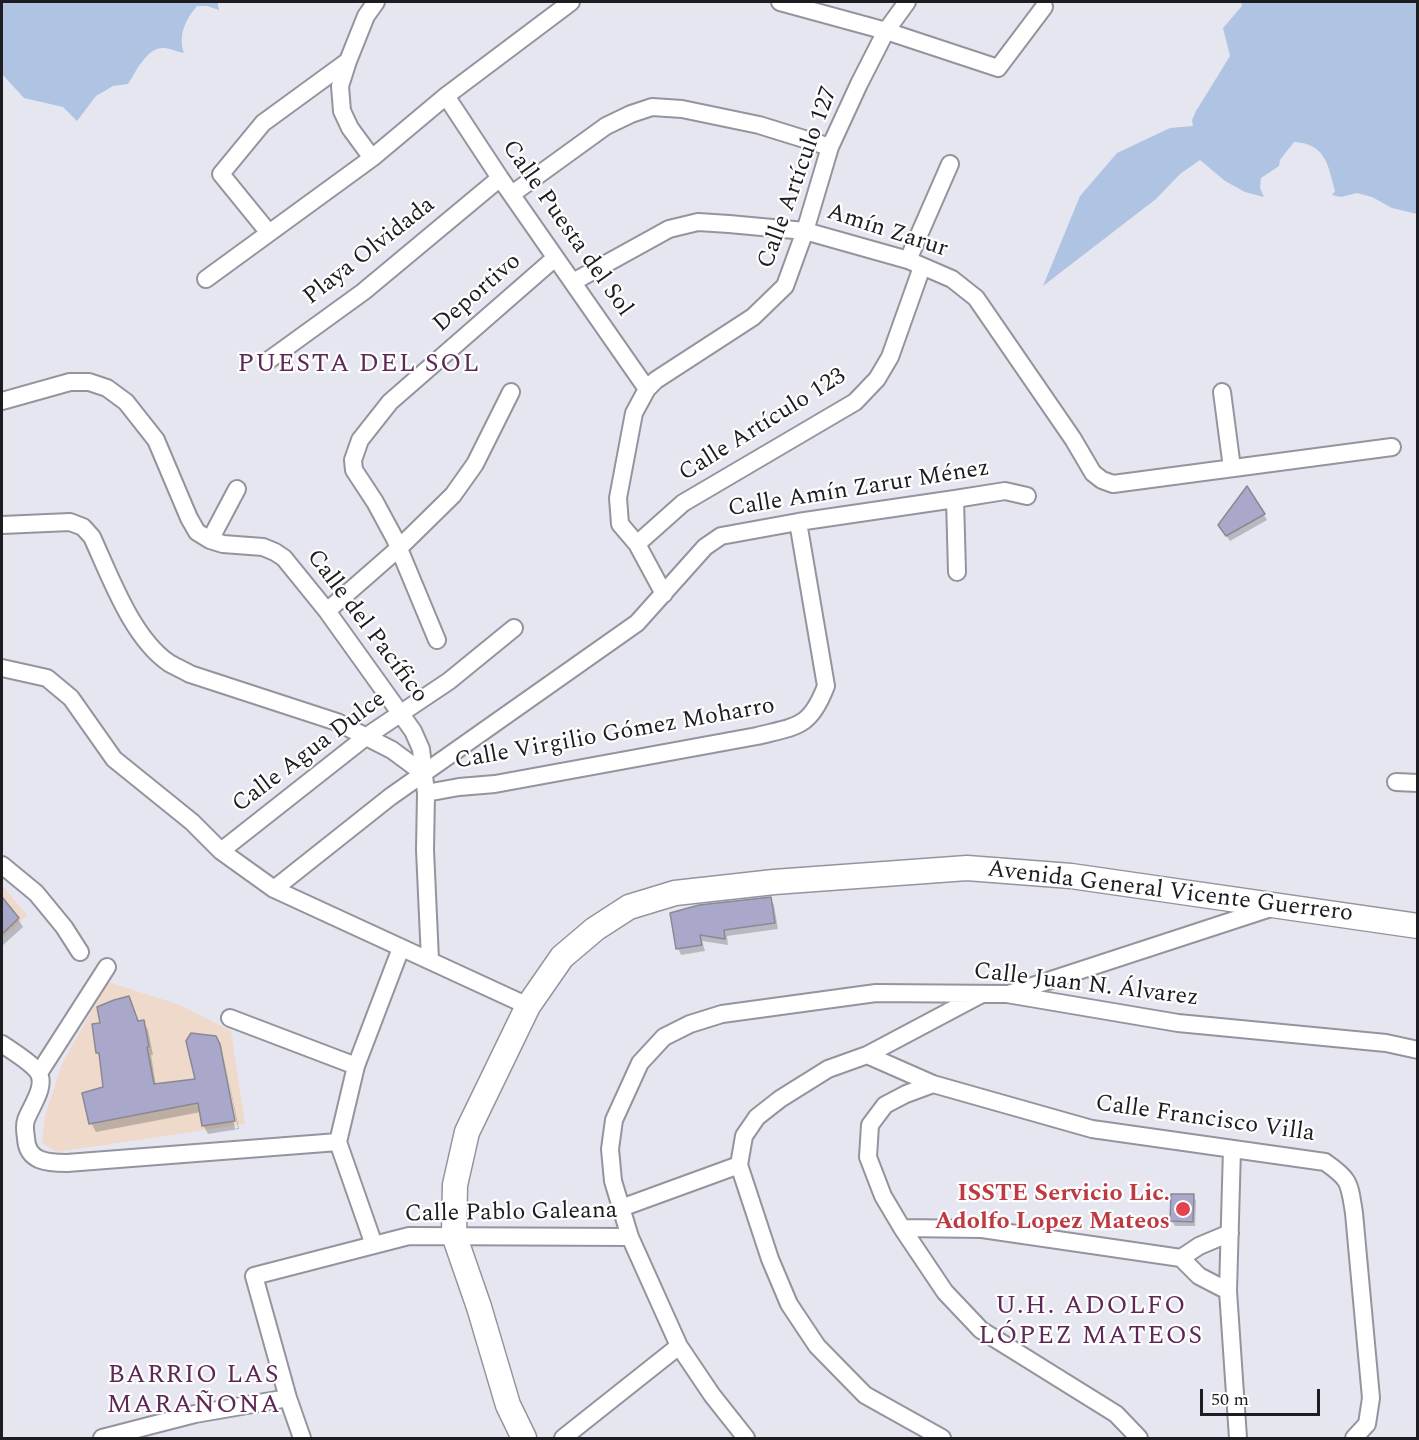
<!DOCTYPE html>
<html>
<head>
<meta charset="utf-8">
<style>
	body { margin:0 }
	#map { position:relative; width:1419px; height:1440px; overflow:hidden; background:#e6e6f1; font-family:Spectral,serif }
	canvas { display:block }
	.frame { position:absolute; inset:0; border:3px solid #1d1d21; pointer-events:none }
	.scale { position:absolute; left:1200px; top:1389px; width:120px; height:27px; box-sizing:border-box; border:3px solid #1d1d21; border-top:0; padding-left:8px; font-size:18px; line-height:21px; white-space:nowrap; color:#1d1d21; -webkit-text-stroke:4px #fff; paint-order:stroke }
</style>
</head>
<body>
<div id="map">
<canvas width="1419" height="1440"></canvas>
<div class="frame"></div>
<div class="scale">50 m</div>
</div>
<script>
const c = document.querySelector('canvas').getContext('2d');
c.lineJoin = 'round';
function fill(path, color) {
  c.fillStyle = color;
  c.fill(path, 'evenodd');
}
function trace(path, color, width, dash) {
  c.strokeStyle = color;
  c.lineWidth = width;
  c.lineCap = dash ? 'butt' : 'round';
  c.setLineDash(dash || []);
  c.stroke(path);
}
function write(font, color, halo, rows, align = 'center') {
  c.font = font + ' Spectral,serif';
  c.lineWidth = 4.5;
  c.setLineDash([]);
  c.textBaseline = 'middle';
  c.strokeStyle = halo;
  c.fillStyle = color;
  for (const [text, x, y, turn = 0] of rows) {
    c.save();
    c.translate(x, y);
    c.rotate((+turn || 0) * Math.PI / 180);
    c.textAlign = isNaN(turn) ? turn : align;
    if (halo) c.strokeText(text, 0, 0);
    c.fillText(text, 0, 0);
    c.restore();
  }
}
fill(new Path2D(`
	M2,885L27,915L2,938Z
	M108,982L180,1005L231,1031L245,1124L57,1152L42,1143L45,1116L62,1064Z`), '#eed9cb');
fill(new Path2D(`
	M2,2H218V5L219,10L207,6H197C185,20 178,36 184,53C178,52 171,49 165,48C147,46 136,72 128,84L113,86L96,96L77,121L63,107L24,98L2,74Z
	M1241,2H1417V214L1392,208L1372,197L1357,193L1341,197L1332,195L1335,191C1328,165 1326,144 1294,142L1280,160L1279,166L1261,178L1260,188L1264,197L1245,192L1225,181L1200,160L1180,174L1156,199L1043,286L1080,196L1117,153L1170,128L1193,126L1192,120L1196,111L1230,56L1223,28L1242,6Z`), '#afc4e3');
fill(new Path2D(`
	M1247,488L1267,520L1230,541L1223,531Z
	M770,898L774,905L778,929L727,936L728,945L702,941L705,951L681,955L678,948L672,914Z
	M2,900L18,919L23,927L2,946Z
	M129,998L133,1006L139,1022H143L148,1030L153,1055H151L156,1086L196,1081L219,1044L235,1129L238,1128L223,1053L239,1129L208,1134L203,1125L201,1112L96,1132L91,1123L105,1088L101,1059L97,1052L102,1025Z
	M1193,1196L1196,1201L1195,1226H1175L1172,1221Z`), '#0003');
const building = new Path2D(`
	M1247,486L1265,514L1226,536L1218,525Z
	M2,897L19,918L2,934Z
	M771,897L775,923L724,930L725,939L700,935L702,945L676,949L670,913L699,905Z
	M129,996L138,1021L144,1020L149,1047H147L154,1084L195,1079L186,1041L191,1033L216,1036L220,1044L235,1121L202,1126L198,1103L89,1124L82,1093L103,1087L99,1053H96L92,1024L100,1023L97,1007L114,1000Z
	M1171,1194H1194L1193,1222L1170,1221Z`);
fill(building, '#a9a8cb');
trace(building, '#898993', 1.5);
const street = new Path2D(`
	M780,2L886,31L998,68L1044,7
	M446,96L500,178L647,389
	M372,158L350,128L342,111L340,86L348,61L366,16L376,2
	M512,194L606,126L631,114L652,107L682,109L759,125L830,147
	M269,233L221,174L263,123L348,61
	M908,260L950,164
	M206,279L372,158L446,96L571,2
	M573,282L669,229L698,222L729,224L805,231L908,260L952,279L976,298L1073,439L1093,473L1102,480L1113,484L1392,447
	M269,360L363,292L500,178
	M1222,392L1232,468
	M2,401L70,382H89L107,388L126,402L156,440L189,518L197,532L210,540L223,544L263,547L275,552L284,558L327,611L413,731L421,749L426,793L425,850L430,960
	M955,499L957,572
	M2,525L70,522L83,527L92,537C110,576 132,638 169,663C176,667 183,670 190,674L337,722L392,750L423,773
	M210,540L237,489
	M637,544L683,503L855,402L877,379L890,357L922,267
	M664,594L637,544L620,524L618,498L634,413L647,389L656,380L753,317L785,286L805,231L830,147L859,84L886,31L907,2
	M327,611L399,548L453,495L475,464L511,392
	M437,640L395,539L375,502L354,470L353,460L360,440L390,402L555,258
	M2,668L47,678L71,698L114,759L192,822L221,851L274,889L528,1006
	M1396,782L1418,783
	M426,793L459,787L495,784L757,736C797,726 810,728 826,686L798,522
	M221,851L367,736L449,681L514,628
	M2,865L36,893L64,927L80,952
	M274,889L390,797L637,623L705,547L721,536L798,522L955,499L1005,491L1027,496
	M1011,993L1271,908
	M230,1018L356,1066
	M2,1044C12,1051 31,1062 38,1072C47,1086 31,1106 26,1120C24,1126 25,1132 26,1138C27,1162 48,1163 67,1163L338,1142
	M867,1055L933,1084L1092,1129L1325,1162C1351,1180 1349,1183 1354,1213L1371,1398L1367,1424L1354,1438
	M39,1073L107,967
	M933,1084L906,1094L885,1105L870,1125L868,1157L883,1196L902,1228L945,1292L981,1330L1116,1414L1139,1438
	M1232,1149L1228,1291L1238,1438
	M621,1208L739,1165
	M902,1228L982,1229L1181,1258L1199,1276L1228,1291
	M374,1245L338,1142L356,1066L401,948
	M1181,1258L1199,1246L1230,1233
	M102,1438L195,1414L288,1398
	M302,1438L288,1398L254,1276L374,1245L409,1236L630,1237
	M563,1438L679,1346
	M746,1438L712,1395L679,1346L630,1237L613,1181L610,1149L614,1120L640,1063L664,1037L690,1024L722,1014L876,993L1007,994L1178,1023L1386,1043L1418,1050
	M942,1438L865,1395L817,1346L789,1304L770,1259L739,1165L744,1136L757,1117L780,1099L828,1069L867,1055L982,994`);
const secondary = new Path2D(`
	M524,1438L508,1405L479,1307L454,1235L455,1185L467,1132L528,1006L562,957L595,929L629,907L675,893L774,882L967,868L1071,876L1418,926`);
trace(street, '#94949e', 20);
trace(secondary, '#94949e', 27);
trace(street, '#fff', 16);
trace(secondary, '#fff', 24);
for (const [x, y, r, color] of [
	[1183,1209,8,"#e0444e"]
]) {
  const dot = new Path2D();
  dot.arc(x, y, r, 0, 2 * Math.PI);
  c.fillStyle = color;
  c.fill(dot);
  trace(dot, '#fff', 2);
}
write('24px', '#1d1d21', '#fff', [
	["Calle Artículo 127",799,178,-70],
	["Calle Puesta del Sol",566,229,55],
	["Amín Zarur",887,232,18],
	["Playa Olvidada",370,252,-38],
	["Deportivo",478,294,-41],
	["Calle Artículo 123",763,426,-32],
	["Calle Amín Zarur Ménez",859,490,-9],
	["Calle del Pacífico",366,627,53],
	["Calle Virgilio Gómez Moharro",615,735,-10],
	["Calle Agua Dulce",310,753,-37],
	["Avenida General Vicente Guerrero",1170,893,7],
	["Calle Juan N. Álvarez",1086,986,7],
	["Calle Francisco Villa",1205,1120,8],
	["Calle Pablo Galeana",511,1214,-1]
]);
write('bold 24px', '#be3a42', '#fff', [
	["ISSTE Servicio Lic.",1170,1195],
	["Adolfo Lopez Mateos",1170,1223]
], 'right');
c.letterSpacing = '1.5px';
write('26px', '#5e2856', '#fff', [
	["PUESTA DEL SOL",359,366],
	["U.H. ADOLFO",1091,1308],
	["LÓPEZ MATEOS",1091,1338],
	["BARRIO LAS",194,1377],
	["MARAÑONA",194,1407]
]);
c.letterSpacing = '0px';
</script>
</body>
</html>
